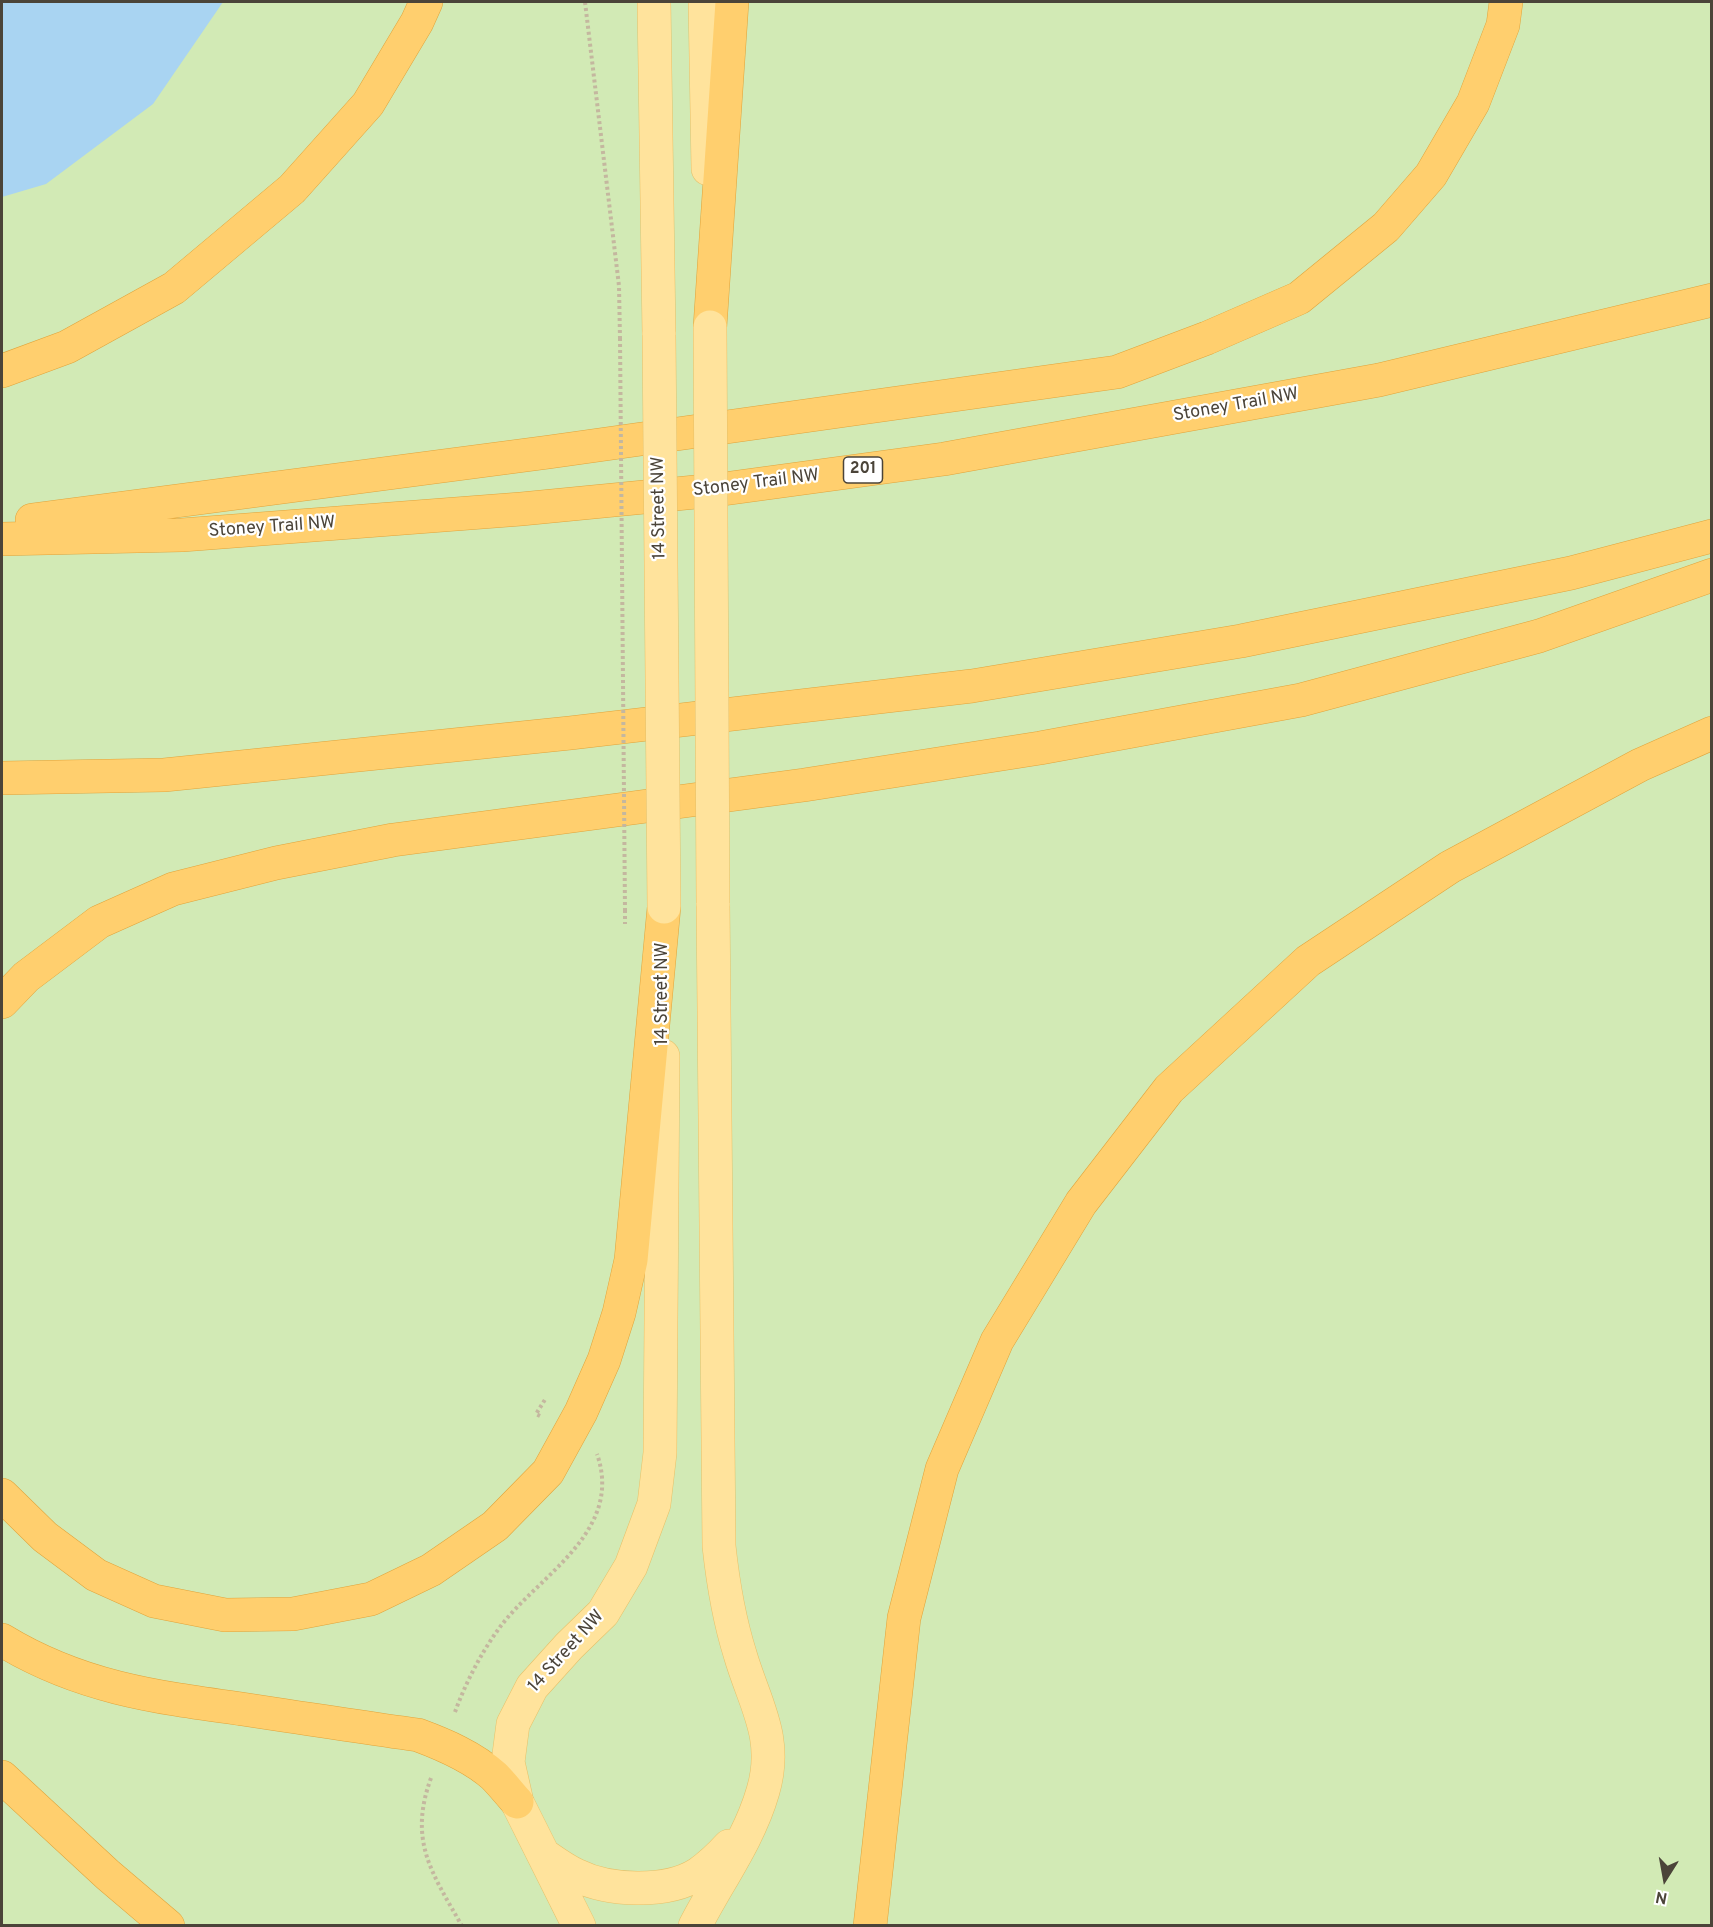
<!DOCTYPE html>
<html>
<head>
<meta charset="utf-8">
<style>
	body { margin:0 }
	#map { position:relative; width:1713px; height:1927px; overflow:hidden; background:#f6f3ec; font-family:Overpass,sans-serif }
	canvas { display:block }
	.frame { position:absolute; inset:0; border:3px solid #4b4439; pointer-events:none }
	.north { position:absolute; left:1635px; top:1849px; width:60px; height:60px; -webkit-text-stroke:4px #fff; paint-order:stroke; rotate:191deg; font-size:16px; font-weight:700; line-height:24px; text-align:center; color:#4b4439 }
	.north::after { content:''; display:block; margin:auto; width:21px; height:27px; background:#4b4439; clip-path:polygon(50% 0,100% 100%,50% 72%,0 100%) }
</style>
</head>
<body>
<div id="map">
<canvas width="1713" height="1927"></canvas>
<div class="frame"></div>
<div class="north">N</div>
</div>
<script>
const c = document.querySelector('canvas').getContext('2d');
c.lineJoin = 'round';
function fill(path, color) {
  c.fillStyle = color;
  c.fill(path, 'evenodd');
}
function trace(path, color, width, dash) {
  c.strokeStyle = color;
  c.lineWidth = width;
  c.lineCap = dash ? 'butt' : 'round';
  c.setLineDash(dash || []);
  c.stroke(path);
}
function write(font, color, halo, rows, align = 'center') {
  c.font = font + ' Overpass,sans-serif';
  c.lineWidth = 4.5;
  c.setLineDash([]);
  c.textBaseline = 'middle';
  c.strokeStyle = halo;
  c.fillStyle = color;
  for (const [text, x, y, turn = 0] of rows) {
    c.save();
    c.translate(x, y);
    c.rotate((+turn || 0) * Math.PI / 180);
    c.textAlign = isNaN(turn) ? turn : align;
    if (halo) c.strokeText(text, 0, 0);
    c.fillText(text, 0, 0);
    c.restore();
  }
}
fill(new Path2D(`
	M2,2H1711V1925L2,1926Z`), '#d2eab5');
fill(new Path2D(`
	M2,2H223L153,104L46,184L2,197Z`), '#a9d4f2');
const major = new Path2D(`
	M654,2L659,335
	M705,2L708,169
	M544,1855C554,1862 565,1870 576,1875C608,1891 666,1894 698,1874C709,1866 720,1856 729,1846
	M579,1926L517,1802L508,1762L513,1724L532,1687L569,1646L603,1613L631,1566L654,1504L660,1453L663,1056
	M695,1926C718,1881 749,1840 763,1791C779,1737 754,1703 740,1654C729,1619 723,1583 719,1546L713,903`);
const highway = new Path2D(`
	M710,327L732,2
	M2,371L67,347L174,288L292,189L368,104L417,22L426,2
	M32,520L549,452L1117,372L1207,338L1299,298L1386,227L1431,175L1473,103L1503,25L1506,2
	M2,539L182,535L521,509L716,490L944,459L1379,380L1712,300
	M2,778L164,775L570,733L972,686L1241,641L1571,573L1712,536
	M2,1002L26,977L99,922L173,889L276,863L393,840L804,785L1040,748L1301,700L1539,636L1712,575
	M2,1495L45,1537L96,1575L154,1601L225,1615L293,1614L371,1599L431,1570L495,1526L548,1472L581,1412L604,1360L619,1313L631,1260L664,907
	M2,1640C79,1687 154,1697 242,1709C301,1718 360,1727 418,1735C445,1745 473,1757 494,1776C502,1784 509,1793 517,1802
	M2,1777L108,1875L168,1926
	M870,1926L904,1618L942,1469L997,1341L1081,1203L1169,1089L1308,961L1450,867L1640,765L1712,733`);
trace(major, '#e6c16a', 34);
trace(highway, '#e0a43c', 34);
trace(new Path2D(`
	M585,2L619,286L620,338
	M625,910V924
	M540,1416L536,1414L546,1398
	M455,1712C466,1682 481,1653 500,1627C539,1575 624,1532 597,1454
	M431,1778C408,1841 432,1873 462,1926`), '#c4b79f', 4, [3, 3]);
trace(major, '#ffe39c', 33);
trace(highway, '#ffcf6e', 33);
const majorBridge = new Path2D(`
	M710,327L713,903
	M659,335L664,907`);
trace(majorBridge, '#e6c16a', 34, []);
trace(new Path2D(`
	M620,338L625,910`), '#c4b79f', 4, [3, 3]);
trace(majorBridge, '#ffe39c', 33);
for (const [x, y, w] of [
	[863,470,39]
]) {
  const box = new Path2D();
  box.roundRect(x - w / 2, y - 13, w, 26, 4.5);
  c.fillStyle = '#fff';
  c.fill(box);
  trace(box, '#4b4439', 1.5);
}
write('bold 16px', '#4b4439', null, [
	["201",863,470]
]);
write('18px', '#4b4439', '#fff', [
	["Stoney Trail NW",1236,406,-10],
	["Stoney Trail NW",756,484,-7],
	["14 Street NW",660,508,-91],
	["Stoney Trail NW",272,528,-4],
	["14 Street NW",663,994,-90],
	["14 Street NW",567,1652,-48]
]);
</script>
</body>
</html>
